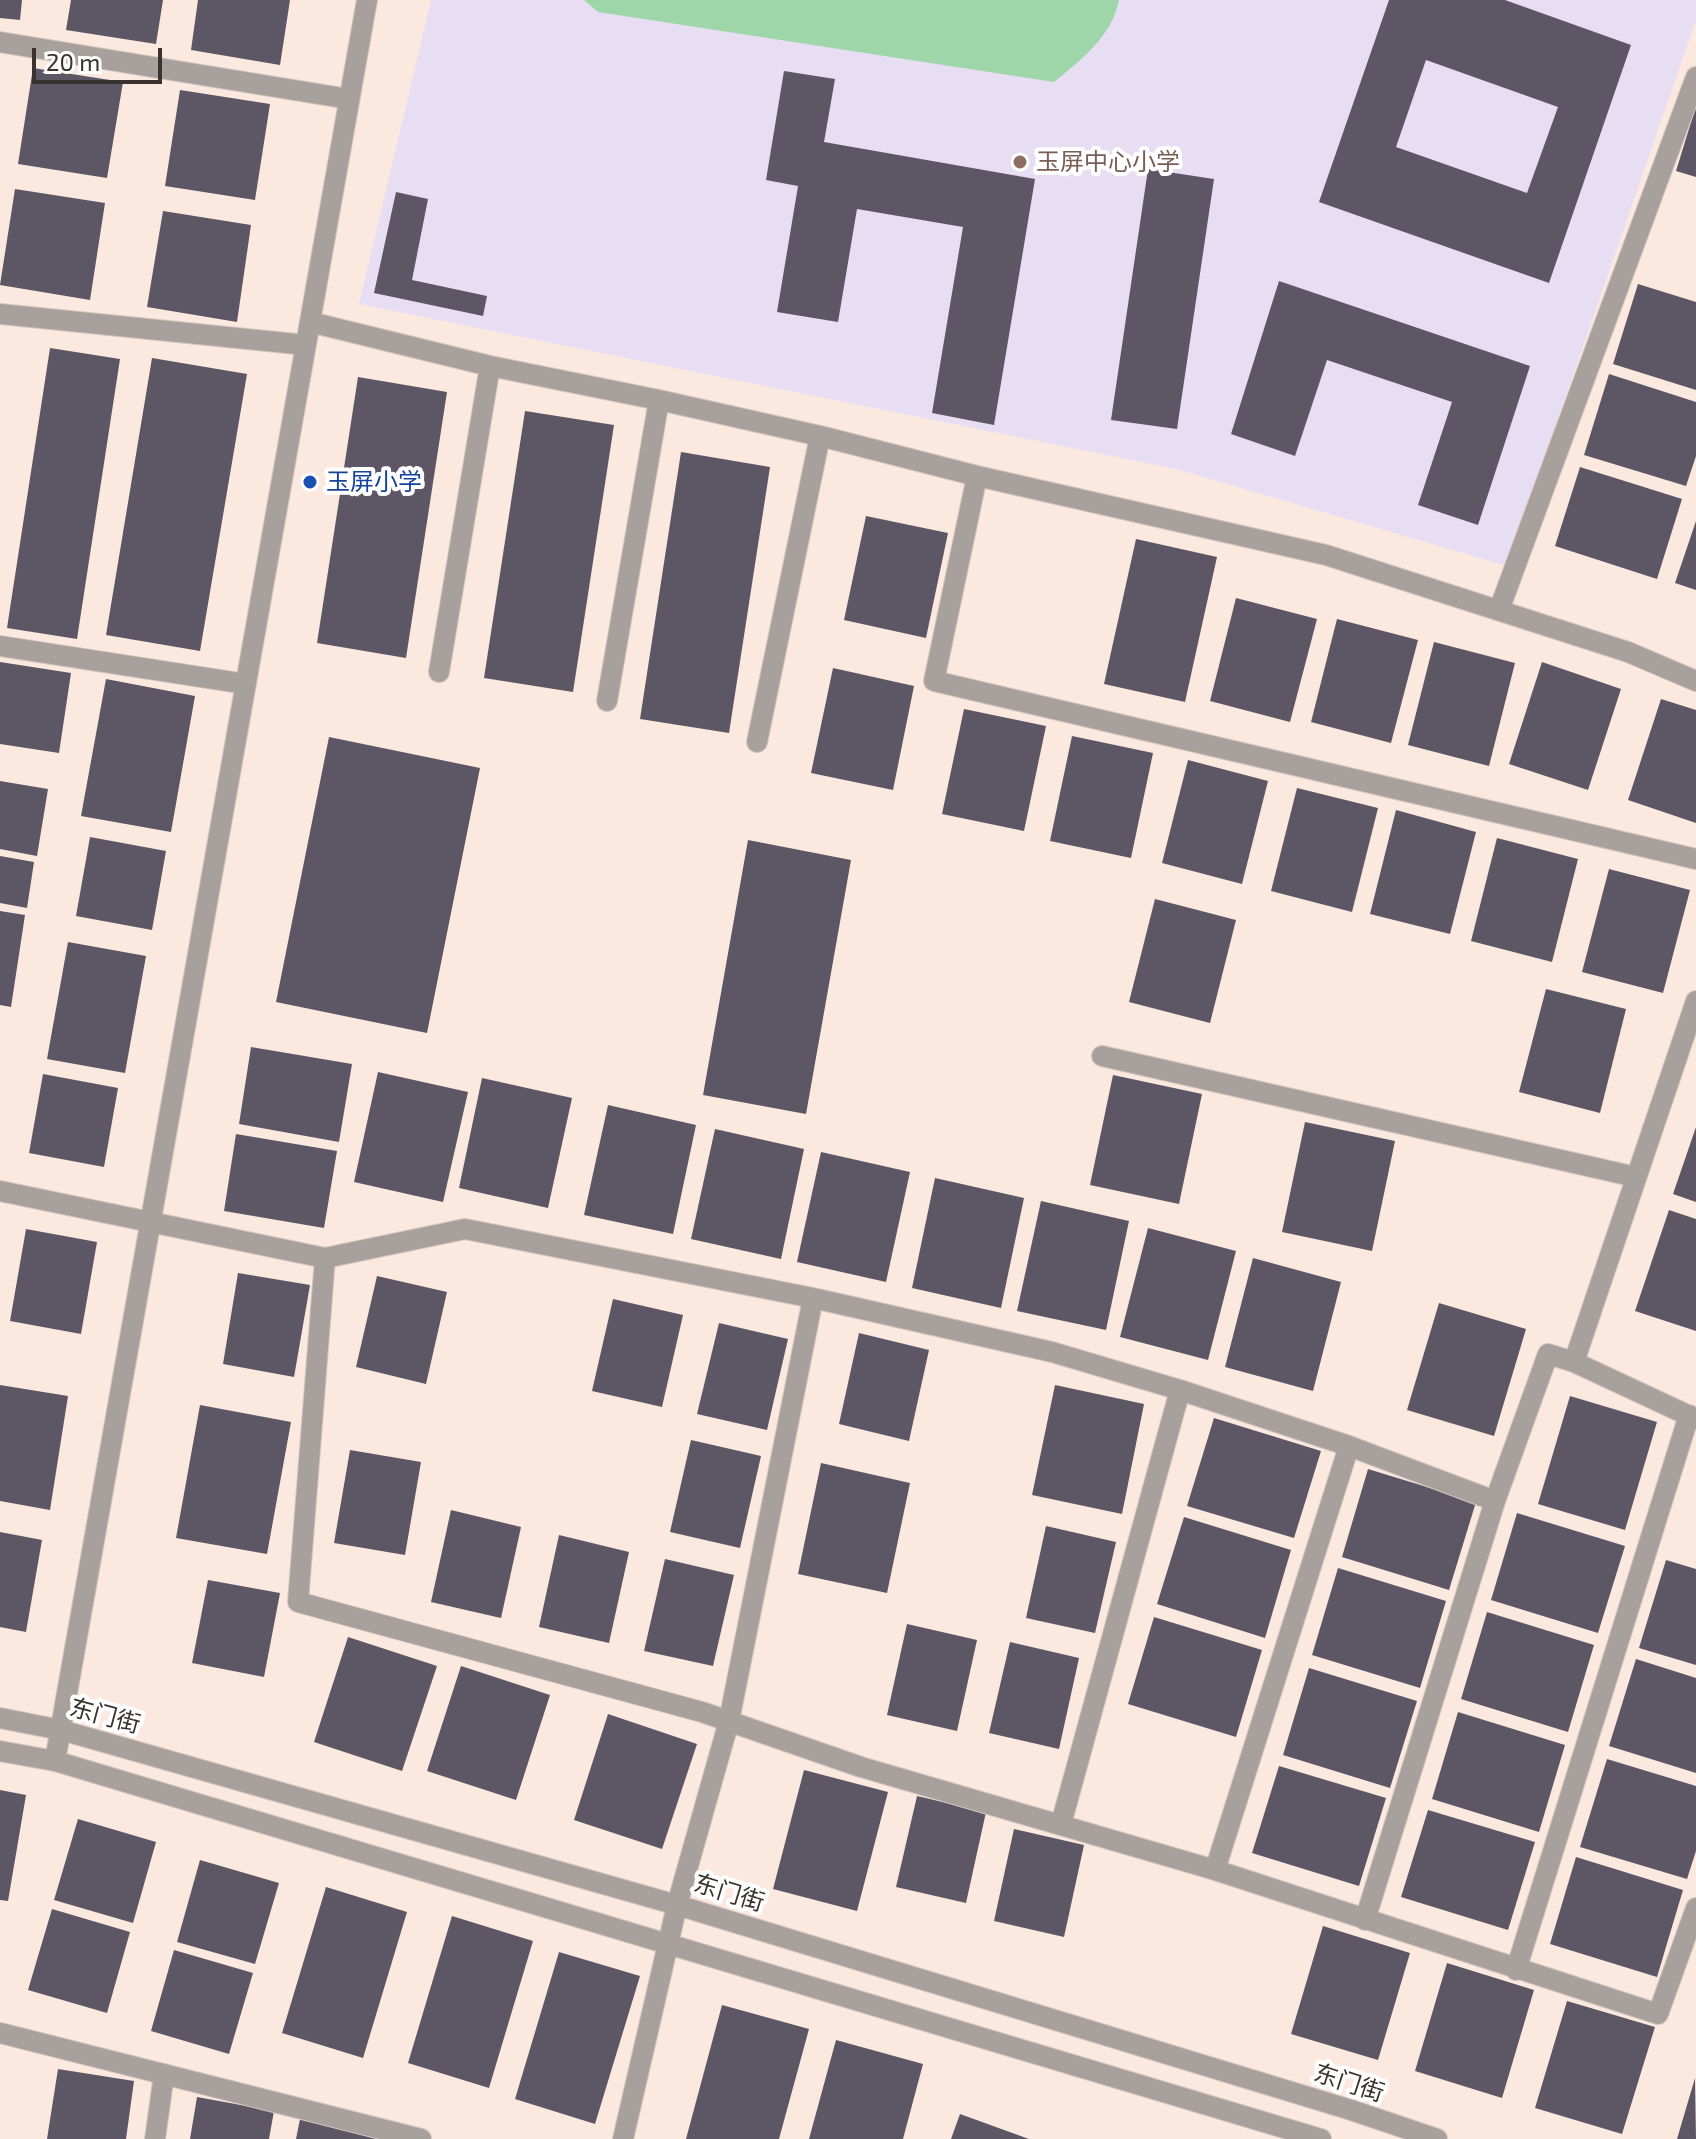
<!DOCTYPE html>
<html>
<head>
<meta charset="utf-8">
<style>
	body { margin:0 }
	#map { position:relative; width:1696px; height:2139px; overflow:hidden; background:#fbe9e0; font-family:"Exo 2",sans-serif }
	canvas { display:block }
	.scale { position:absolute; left:32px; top:48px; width:130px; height:36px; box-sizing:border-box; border:4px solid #39322f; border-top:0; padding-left:10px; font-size:24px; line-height:28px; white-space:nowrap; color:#39322f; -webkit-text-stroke:6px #fff; paint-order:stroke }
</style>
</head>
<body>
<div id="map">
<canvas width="1696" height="2139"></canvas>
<div class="scale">20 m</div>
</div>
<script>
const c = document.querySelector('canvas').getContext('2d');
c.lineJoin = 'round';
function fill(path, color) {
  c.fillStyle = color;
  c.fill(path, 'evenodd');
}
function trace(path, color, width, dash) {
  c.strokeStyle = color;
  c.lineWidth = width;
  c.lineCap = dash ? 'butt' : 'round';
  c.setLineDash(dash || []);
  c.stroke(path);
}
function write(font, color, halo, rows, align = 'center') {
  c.font = font + ' "Exo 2","Noto Sans SC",sans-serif';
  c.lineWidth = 8;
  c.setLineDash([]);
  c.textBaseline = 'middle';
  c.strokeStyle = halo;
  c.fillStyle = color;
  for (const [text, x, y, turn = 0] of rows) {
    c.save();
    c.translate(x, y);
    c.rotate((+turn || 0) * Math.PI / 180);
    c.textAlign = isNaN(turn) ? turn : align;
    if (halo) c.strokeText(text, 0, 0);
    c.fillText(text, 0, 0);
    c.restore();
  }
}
fill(new Path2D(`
	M431,0H1696V20L1507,566L1176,469L359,304Z`), '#e8def3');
fill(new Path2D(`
	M584,0H1119C1112,36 1081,60 1054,82L598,12Z`), '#9ed6aa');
fill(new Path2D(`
	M0,0H22L20,20L0,18Z
	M71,0H163L156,44L66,30Z
	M198,0H290L280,65L191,50Z
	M1389,0H1505L1631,45L1549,283L1319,202ZM1426,60L1558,107L1527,193L1396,147Z
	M33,68L123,82L107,178L18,164Z
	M784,71L835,79L824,142L1035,179L994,425L932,413L963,227L857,209L838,322L777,312L798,186L766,180Z
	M180,90L270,104L255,200L165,186Z
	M1696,106V177L1676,171Z
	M1148,169L1214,179L1177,429L1111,420Z
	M15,189L105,203L90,300L0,285Z
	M396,192L428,199L412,280L487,296L483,316L374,293Z
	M163,211L251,225L237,322L147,307Z
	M1279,281L1530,366L1478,525L1418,505L1452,402L1327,360L1295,456L1231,434Z
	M1638,284L1696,302V390L1613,364Z
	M50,348L120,359L77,639L7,628Z
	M152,358L247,374L200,651L106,635Z
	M1609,374L1696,402V456L1686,486L1584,455Z
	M358,377L447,392L406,658L317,643Z
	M525,411L614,425L573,692L484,678Z
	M681,452L770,467L729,733L640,719Z
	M1580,467L1682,499L1657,579L1555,546Z
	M866,516L948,533L926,638L844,620Z
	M1696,521V590L1675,583Z
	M1136,539L1217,557L1185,702L1104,684Z
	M1236,598L1317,619L1290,722L1210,701Z
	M1337,619L1418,640L1391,743L1311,722Z
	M1434,642L1515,663L1489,766L1408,745Z
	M0,662L71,673L59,753L0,744Z
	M1542,662L1621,689L1588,790L1509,764Z
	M833,668L914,686L893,790L811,773Z
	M106,679L195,696L171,832L81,816Z
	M1661,699L1696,710V823L1628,800Z
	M964,709L1046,726L1024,831L942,814Z
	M1072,736L1153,753L1131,858L1050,841Z
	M329,737L480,768L427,1033L276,1002Z
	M1188,760L1268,781L1242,884L1162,863Z
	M0,781L48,789L37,856L0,849Z
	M1297,788L1378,808L1352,912L1271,891Z
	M1396,810L1476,832L1450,934L1370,914Z
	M90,837L166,851L152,930L76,916Z
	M1497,838L1578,859L1552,962L1471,941Z
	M748,840L851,860L806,1114L703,1095Z
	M0,856L34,862L27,908L0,903Z
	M1609,869L1690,890L1663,993L1582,972Z
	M1155,899L1236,920L1210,1023L1129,1002Z
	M0,911L25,915L11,1007L0,1005Z
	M68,942L146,956L125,1073L47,1059Z
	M1546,989L1626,1009L1600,1113L1519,1092Z
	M251,1047L352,1064L339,1142L239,1124Z
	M378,1072L468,1092L443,1202L354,1182Z
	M43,1074L118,1088L104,1167L29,1153Z
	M1113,1075L1202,1094L1179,1204L1090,1185Z
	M482,1078L572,1098L548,1208L459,1188Z
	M608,1105L696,1125L673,1234L584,1215Z
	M1305,1122L1395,1141L1372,1251L1282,1232Z
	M1696,1127V1202L1673,1194Z
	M715,1129L804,1149L781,1259L691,1239Z
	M236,1134L337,1151L324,1228L224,1211Z
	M821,1152L910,1172L886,1282L797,1262Z
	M935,1178L1024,1198L1001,1308L912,1288Z
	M1041,1201L1129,1221L1106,1330L1017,1311Z
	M1669,1210L1696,1219V1331L1635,1311Z
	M1148,1228L1236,1251L1208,1360L1120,1337Z
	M26,1229L97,1242L81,1334L10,1321Z
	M1253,1258L1341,1282L1313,1391L1225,1367Z
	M238,1273L310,1285L294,1377L223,1364Z
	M377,1276L447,1292L426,1384L356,1367Z
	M613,1299L683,1315L662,1407L592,1391Z
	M1439,1303L1526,1329L1494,1436L1407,1410Z
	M719,1323L788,1339L767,1430L697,1414Z
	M859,1333L929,1350L909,1441L839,1424Z
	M0,1385L68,1396L50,1510L0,1501Z
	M1055,1385L1144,1404L1122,1514L1032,1495Z
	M1570,1396L1657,1422L1625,1530L1538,1504Z
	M200,1405L291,1422L267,1554L176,1538Z
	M1214,1418L1321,1451L1294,1538L1187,1506Z
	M691,1440L761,1456L740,1548L670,1532Z
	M350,1450L421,1462L405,1555L334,1543Z
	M821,1463L910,1483L887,1593L798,1574Z
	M1368,1469L1476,1502L1449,1590L1342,1557Z
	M451,1510L521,1527L501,1618L431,1602Z
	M1517,1513L1625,1546L1598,1633L1491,1600Z
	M1184,1517L1291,1550L1265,1638L1157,1604Z
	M1046,1526L1116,1542L1095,1633L1026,1618Z
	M0,1532L42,1540L26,1632L0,1627Z
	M559,1535L629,1552L609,1643L539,1627Z
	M665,1559L734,1575L713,1666L644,1651Z
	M1666,1560L1696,1569V1665L1639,1648Z
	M1338,1568L1446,1601L1420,1688L1312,1655Z
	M208,1580L280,1593L264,1677L192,1663Z
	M1487,1612L1594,1645L1568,1732L1461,1699Z
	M1154,1617L1262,1650L1236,1737L1128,1704Z
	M907,1624L977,1640L957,1731L887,1715Z
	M348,1637L437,1666L402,1771L314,1742Z
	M1010,1642L1079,1658L1059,1749L989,1733Z
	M1636,1659L1696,1678V1773L1609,1746Z
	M461,1666L550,1695L516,1800L427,1771Z
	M1309,1668L1417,1701L1390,1788L1283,1755Z
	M1458,1712L1565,1745L1539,1832L1432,1799Z
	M608,1714L697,1744L662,1849L574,1820Z
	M1607,1759L1696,1786V1851L1687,1879L1580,1847Z
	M1279,1766L1386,1798L1359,1886L1252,1853Z
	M804,1770L888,1792L857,1911L773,1889Z
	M0,1790L26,1795L8,1901L0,1900Z
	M917,1796L986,1812L966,1903L896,1887Z
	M1428,1810L1535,1842L1508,1930L1401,1897Z
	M78,1819L156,1842L133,1923L54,1900Z
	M1014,1829L1084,1845L1064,1937L994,1921Z
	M1576,1857L1683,1890L1657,1977L1550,1944Z
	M200,1860L279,1883L255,1964L177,1942Z
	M326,1887L407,1912L363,2058L282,2033Z
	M52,1909L130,1932L107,2013L28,1990Z
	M452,1916L533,1941L489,2088L408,2063Z
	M1323,1926L1410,1953L1378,2060L1291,2034Z
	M174,1950L253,1973L229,2054L151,2031Z
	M559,1952L640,1976L595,2124L515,2099Z
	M1447,1963L1534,1990L1502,2098L1415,2071Z
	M1567,2001L1655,2027L1622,2134L1535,2108Z
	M722,2005L809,2029L779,2139H686Z
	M836,2040L923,2064L903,2139H809Z
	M58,2069L134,2081L126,2139H47Z
	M1695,2078L1696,2139H1677Z
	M197,2097L274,2111L269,2139H190Z
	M960,2114L1029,2139H951Z
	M300,2119L377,2133L376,2139H296Z`), '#5d5765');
const minor = new Path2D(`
	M0,42L349,99
	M0,314L306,345
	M310,322L490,366L659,400L820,436L977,476L1326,555L1628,652L1696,681
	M977,476L934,681L1696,859
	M1499,610L1696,77
	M0,646L246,684
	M439,672L490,366
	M607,701L659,400
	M757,742L820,436
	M1696,1001L1574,1362L1696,1419
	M1102,1056L1636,1177
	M0,1191L325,1258L465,1229L813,1298L1052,1352L1180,1390L1349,1446L1495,1501
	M325,1258L298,1602L702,1712L861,1767L1215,1870L1658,2014L1696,1908
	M0,1718L61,1730L677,1905L1351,2110L1437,2139
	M0,1751L55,1761L1321,2139
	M55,1761L367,0
	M1061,1824L1180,1390
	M1215,1870L1349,1446
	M1365,1920L1495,1501L1548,1354L1574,1362
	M1516,1970L1689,1415
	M0,2033L421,2139
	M155,2139L164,2074
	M623,2139L677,1905L729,1721L813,1298`);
trace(minor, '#d4c4bd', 22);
trace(minor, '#a8a09d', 20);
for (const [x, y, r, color] of [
	[1020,162,8,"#8d6e63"],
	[310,482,8,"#1a4fb4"]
]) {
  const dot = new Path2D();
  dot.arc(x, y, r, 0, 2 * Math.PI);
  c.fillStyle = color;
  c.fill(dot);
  trace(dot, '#fff', 3);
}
write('24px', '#785e54', '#fff', [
	["玉屏中心小学",1036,162]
], 'left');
write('24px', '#164399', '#fff', [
	["玉屏小学",326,482]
], 'left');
write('24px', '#39322f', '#fff', [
	["东门街",105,1716,15],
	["东门街",729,1893,17],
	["东门街",1349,2083,18]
]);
</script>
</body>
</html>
